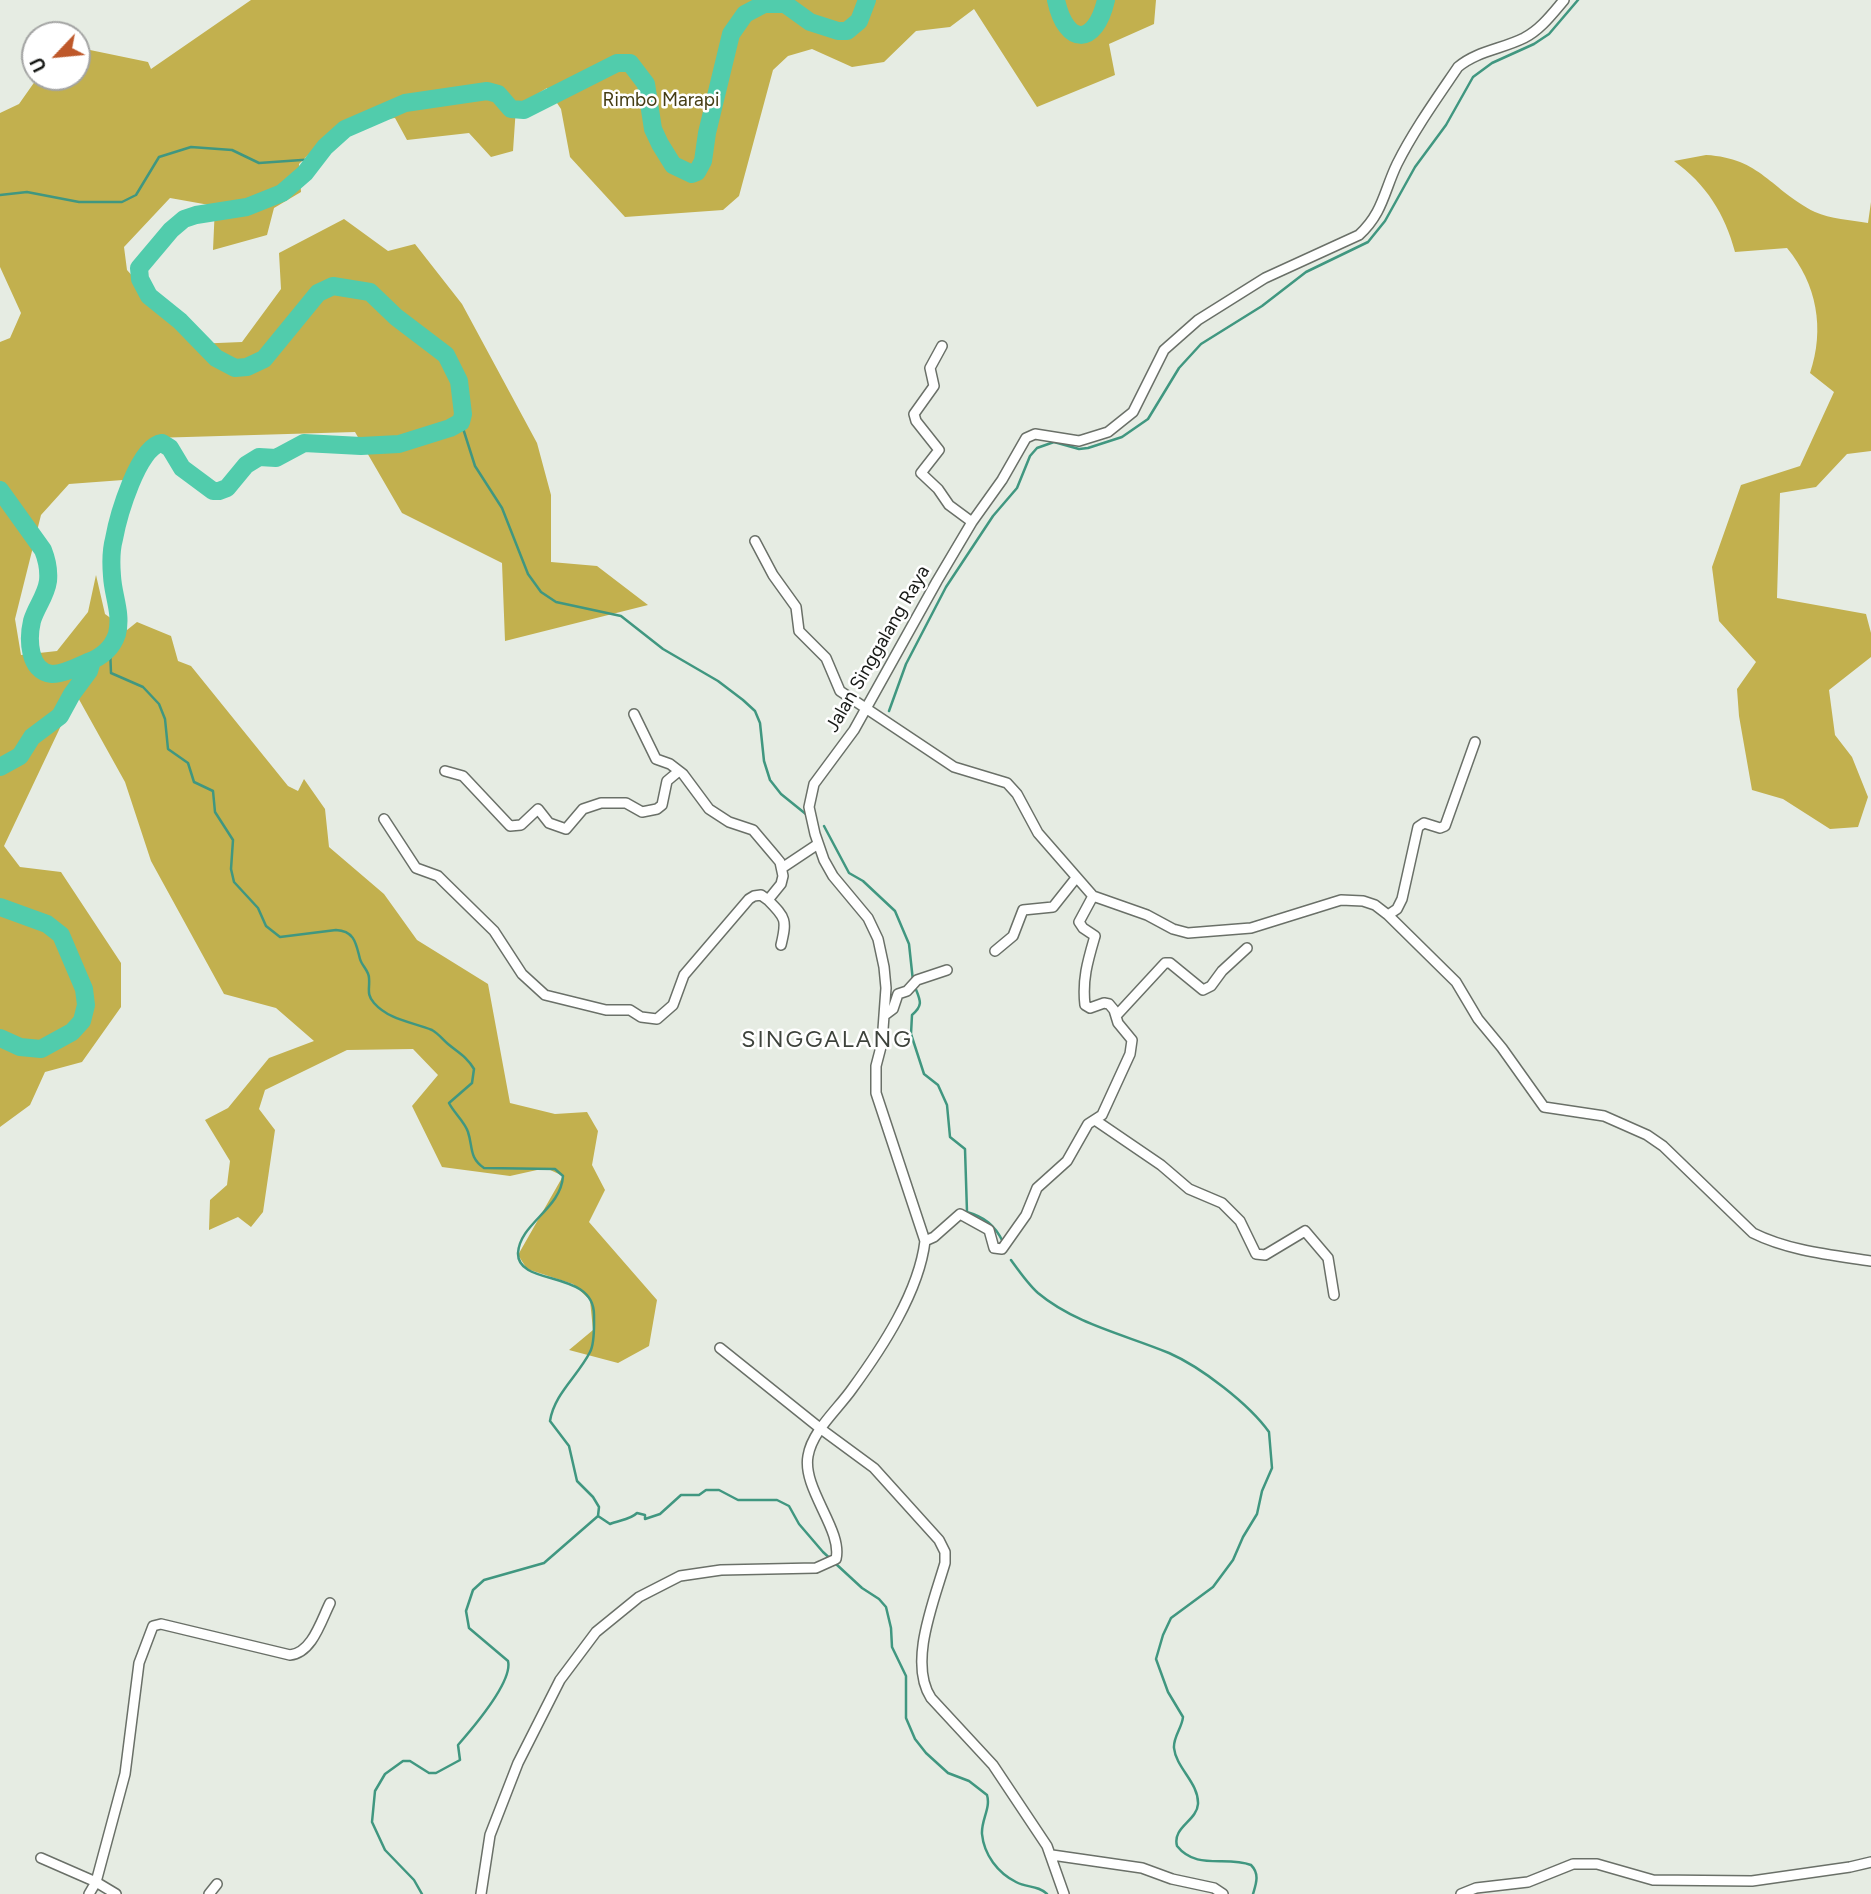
<!DOCTYPE html>
<html>
<head>
<meta charset="utf-8">
<style>
	body { margin:0 }
	#map { position:relative; width:1871px; height:1894px; overflow:hidden; background:#e6ece3; font-family:Figtree,sans-serif }
	canvas { display:block }
	.north { position:absolute; left:21px; top:21px; width:70px; height:70px; box-sizing:border-box; background:#fff; border:2px solid #a3a4a3; border-radius:50%; rotate:244deg; font-size:19px; font-weight:700; line-height:28px; text-align:center; color:#191b18 }
	.north::after { content:''; display:block; margin:auto; width:24px; height:32px; background:#be582a; clip-path:polygon(50% 0,100% 100%,50% 72%,0 100%) }
</style>
</head>
<body>
<div id="map">
<canvas width="1871" height="1894"></canvas>
<div class="north">U</div>
</div>
<script>
const c = document.querySelector('canvas').getContext('2d');
c.lineJoin = 'round';
function fill(path, color) {
  c.fillStyle = color;
  c.fill(path, 'evenodd');
}
function trace(path, color, width, dash) {
  c.strokeStyle = color;
  c.lineWidth = width;
  c.lineCap = dash ? 'butt' : 'round';
  c.setLineDash(dash || []);
  c.stroke(path);
}
function write(font, color, halo, rows, align = 'center') {
  c.font = font + ' Figtree,sans-serif';
  c.lineWidth = 5;
  c.setLineDash([]);
  c.textBaseline = 'middle';
  c.strokeStyle = halo;
  c.fillStyle = color;
  for (const [text, x, y, turn = 0] of rows) {
    c.save();
    c.translate(x, y);
    c.rotate((+turn || 0) * Math.PI / 180);
    c.textAlign = isNaN(turn) ? turn : align;
    if (halo) c.strokeText(text, 0, 0);
    c.fillText(text, 0, 0);
    c.restore();
  }
}
fill(new Path2D(`
	M251,0H1156L1154,24L1109,44L1115,75L1037,107L974,9L950,27L916,31L884,62L852,67L812,49L788,56L773,70L739,196L723,210L625,217L570,157L561,109L547,88L516,107L513,151L491,157L469,133L407,140L395,118L337,126L299,164L301,192L274,208L267,235L213,250L215,206L170,198L124,247L127,270L194,344L242,342L281,289L279,253L344,219L388,251L415,244L462,304L537,443L551,495V562L597,566L648,605L505,641L502,563L402,513L355,432L153,438L123,480L69,484L41,515L15,619L21,655L57,651L88,612L96,575L105,614L127,630L137,622L171,636L178,661L191,666L288,786L298,791L304,779L325,809L329,847L384,894L417,940L488,984L510,1103L555,1114L587,1112L598,1131L592,1165L605,1190L589,1222L657,1300L649,1346L618,1363L569,1350L593,1330L590,1300L573,1284L527,1269L518,1255L563,1176L546,1168L510,1176L442,1167L412,1106L438,1075L413,1049L347,1050L265,1090L259,1109L275,1130L263,1212L251,1227L238,1217L209,1230L210,1200L227,1185L230,1161L205,1120L228,1108L269,1058L314,1041L276,1008L224,994L151,861L125,782L76,694L4,846L20,867L61,872L121,963V1007L82,1062L45,1072L30,1105L0,1127V342L10,338L21,313L0,267V113L19,104L38,77H77V53L90,50L148,62L151,69Z
	M1706,155C1761,158 1771,190 1815,212C1830,219 1851,220 1868,223L1871,202V451L1847,454L1816,487L1780,493L1777,598L1866,614L1871,633V657L1829,690L1835,735L1852,757L1868,797L1858,827L1830,829L1783,799L1752,790L1739,716L1737,689L1756,662L1719,621L1712,567L1741,485L1800,466L1834,392L1810,373C1825,329 1817,284 1787,248L1735,252C1725,214 1706,184 1674,161Z`), '#c2b04e');
trace(new Path2D(`
	M0,195L27,192L79,202H122L136,195L159,157L191,147L232,150L259,163L316,159
	M461,422L475,466L502,508L528,574L541,592L556,602L621,616L663,649L718,681L743,700L755,711L760,723L764,761L770,780L781,794L807,815
	M110,648L111,673L143,687L159,704L165,719L168,749L188,763L194,782L213,791L215,812L233,840L231,869L234,882L258,908L266,926L280,937L336,930C355,931 356,944 360,959C362,966 369,971 369,978C370,989 366,994 374,1003C389,1020 412,1022 432,1030C439,1034 442,1039 448,1044C459,1053 467,1057 474,1069L472,1083L449,1103C454,1113 465,1122 468,1132C473,1147 469,1158 484,1168L555,1169L563,1176C561,1209 520,1223 518,1253C517,1287 594,1269 594,1315C594,1325 595,1343 590,1352C578,1376 554,1394 550,1421L569,1446L577,1481L593,1497L599,1507L598,1516
	M889,711L906,664L946,587L993,516L1017,488L1030,456L1037,448L1054,442L1079,449L1088,448L1122,437L1148,419L1179,368L1201,344L1262,306L1306,272L1368,242L1385,221L1415,167L1446,125L1473,77L1492,63L1534,44L1549,34L1578,0
	M824,826L849,873L863,881L895,911L909,944L913,981
	M915,987C920,1000 924,1005 912,1015L911,1034L924,1074L938,1085L947,1105L950,1137L965,1149L967,1212C984,1217 995,1225 1003,1242
	M1011,1260C1019,1271 1028,1284 1038,1293C1075,1324 1126,1335 1169,1353C1201,1367 1249,1404 1269,1432L1272,1468L1262,1491L1257,1514L1243,1537L1233,1560L1213,1587L1171,1618L1163,1635L1156,1659L1168,1692L1183,1717C1182,1728 1173,1737 1174,1748C1176,1768 1199,1783 1198,1804C1197,1821 1172,1827 1177,1846C1197,1871 1226,1855 1251,1865C1260,1874 1256,1884 1253,1894
	M598,1516L610,1524C619,1520 630,1520 637,1513L645,1515V1519L660,1514L681,1495H699L706,1490H719L738,1500H777L789,1506L799,1524L823,1552L862,1588L879,1599L886,1607L891,1628L892,1647L906,1676V1718L915,1739L926,1753L948,1773L969,1781L987,1795C991,1808 981,1820 982,1834C984,1855 998,1873 1016,1882C1027,1888 1038,1885 1047,1894
	M422,1894L414,1880L385,1850L372,1822L375,1791L385,1774L403,1761H410L429,1773H436L460,1760L458,1745C472,1729 513,1681 508,1661L469,1628L466,1611L473,1590L484,1580L544,1563L598,1516`), '#409780', 2.5);
trace(new Path2D(`
	M1056,0C1066,46 1095,47 1106,0
	M0,490L43,550C47,560 49,571 48,581C46,596 36,607 32,621C28,638 28,672 52,674C64,674 77,667 88,662C102,657 112,649 117,634C122,613 113,596 112,576C111,564 111,550 114,539C118,517 138,446 162,443L170,448L182,468L213,491H219L227,488L246,465L259,457L276,458L304,443L361,446L399,444L450,428L461,422L463,414L459,381L446,355L396,317L370,292L333,286L318,293L264,359L247,367L235,368L216,358L180,321L149,296L140,279L139,268L171,230L184,219L196,215L247,207L282,193L305,173L325,147L345,129L405,103L487,91L498,94L511,109L524,110L617,63H630L646,84L653,129L660,144L673,165L692,174L697,172L703,161L707,133L731,34L745,14L764,4H785L810,22L838,31H847L859,21L867,0
	M0,767L20,756L32,737L60,716L72,694L89,671L92,661
	M0,907L47,924L61,935L84,989L86,1005L82,1021L72,1032L41,1049L20,1047L0,1038`), '#51ccac', 18);
const minor = new Path2D(`
	M942,346L930,368L934,386L914,414L916,421L939,450L921,473L938,489L949,505L972,522
	M755,541L773,575L796,607L799,631L826,658L840,691L954,767L1007,783L1017,794L1038,833L1093,896L1147,915L1173,929L1188,933L1251,928L1341,900L1363,901L1375,905L1388,915L1456,982L1478,1019L1502,1048L1544,1107L1604,1116L1647,1135L1663,1146L1753,1233C1789,1251 1832,1255 1871,1261
	M634,714L656,759L670,764L683,774L709,809L729,822L753,830L775,856L780,862L783,876L781,884L768,900C786,918 787,920 781,945
	M445,771L463,776L510,826L521,825L538,809L549,823L566,829L583,809L601,803H626L642,812L657,809L662,805L667,781L679,771
	M384,819L416,868L438,876L444,882L494,931L522,974L545,995L606,1010H630L641,1017L657,1019L673,1005L684,975L749,899L754,896L761,895L768,900
	M782,868L818,844
	M1388,915L1397,909L1402,899L1418,827L1424,823L1440,828L1445,826L1475,742
	M995,951L1013,936L1023,910L1053,907L1076,878
	M885,1015L893,1009L898,994L907,991L917,980L947,970
	M1116,1016L1165,963H1170L1203,990L1211,986L1222,971L1247,948
	M1095,1120L1161,1165L1189,1189L1222,1203L1240,1221L1256,1254L1265,1255L1305,1231L1328,1258L1334,1295
	M925,1241L934,1237L960,1214L989,1230L994,1248L1002,1249L1026,1215L1037,1188L1067,1161L1088,1124L1102,1115L1130,1054L1132,1040L1118,1023L1114,1010L1109,1004L1104,1003L1090,1008L1085,1005C1082,979 1088,960 1095,936L1083,928L1079,922L1093,896
	M720,1348L821,1429L874,1468L939,1540L945,1552V1563C934,1601 908,1663 931,1698L993,1765L1047,1846L1064,1894
	M1052,1855L1142,1868L1172,1879L1214,1888L1223,1894
	M41,1858L96,1882L125,1774L139,1663L153,1626L161,1624L290,1655C312,1653 321,1621 330,1603
	M89,1894L96,1882L116,1894
	M209,1894L217,1884
	M481,1894L490,1835L518,1763L560,1680L596,1632L639,1597L680,1576L721,1570L816,1568L836,1559C843,1530 802,1489 808,1456C812,1431 838,1409 852,1389C882,1348 919,1292 925,1241L876,1093V1066L882,1043L886,988L884,967L878,939L868,918L833,876L824,860L815,834L809,807L814,784L854,730L937,581L972,522L1002,480L1026,438L1035,434L1079,441L1108,432L1133,412L1164,350L1198,320L1265,278L1359,235C1383,213 1384,191 1397,164C1414,130 1437,98 1458,67C1477,51 1502,49 1524,38C1541,29 1552,14 1564,0
	M1461,1894L1476,1888L1528,1882L1573,1864H1597L1653,1880L1752,1881L1850,1867L1871,1862`);
trace(minor, '#6a7068', 12);
trace(minor, '#fff', 9);
write('19px', '#453d14', '#fff', [
	["Rimbo Marapi",661,100]
]);
write('19px', '#191b18', '#fff', [
	["Jalan Singgalang Raya",878,649,-60]
]);
c.letterSpacing = '2px';
write('23px', '#3e433c', '#fff', [
	["SINGGALANG",827,1040]
]);
c.letterSpacing = '0px';
</script>
</body>
</html>
